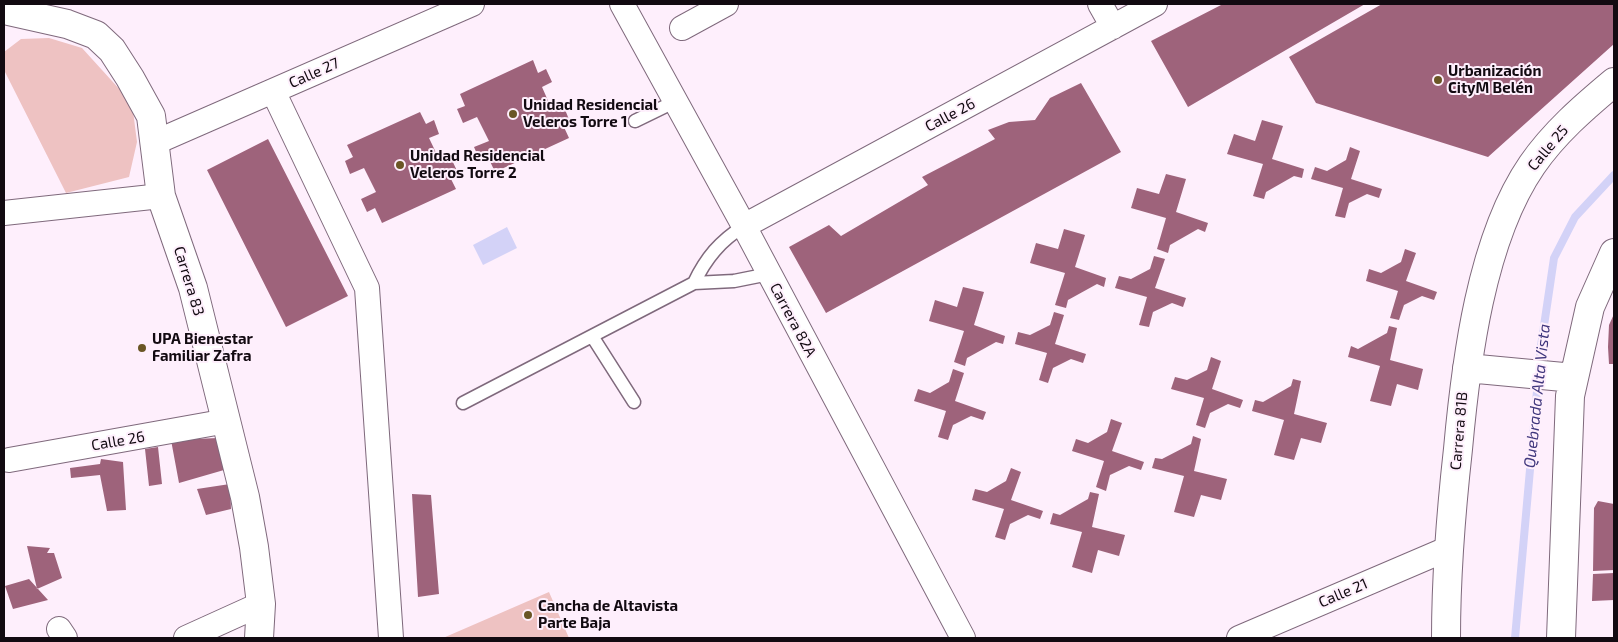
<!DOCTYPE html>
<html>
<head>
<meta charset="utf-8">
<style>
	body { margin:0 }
	#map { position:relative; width:1618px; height:642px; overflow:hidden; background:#feeffc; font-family:"Exo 2",sans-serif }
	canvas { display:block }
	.frame { position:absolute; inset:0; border:5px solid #120a11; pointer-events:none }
</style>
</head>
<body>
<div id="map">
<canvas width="1618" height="642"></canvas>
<div class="frame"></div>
</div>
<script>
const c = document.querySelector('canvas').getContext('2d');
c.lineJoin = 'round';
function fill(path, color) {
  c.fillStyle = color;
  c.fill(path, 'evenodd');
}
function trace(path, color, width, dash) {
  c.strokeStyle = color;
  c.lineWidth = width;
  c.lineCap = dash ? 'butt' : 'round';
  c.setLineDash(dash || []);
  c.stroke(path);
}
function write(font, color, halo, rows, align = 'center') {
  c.font = font + ' "Exo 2",sans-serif';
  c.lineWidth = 4;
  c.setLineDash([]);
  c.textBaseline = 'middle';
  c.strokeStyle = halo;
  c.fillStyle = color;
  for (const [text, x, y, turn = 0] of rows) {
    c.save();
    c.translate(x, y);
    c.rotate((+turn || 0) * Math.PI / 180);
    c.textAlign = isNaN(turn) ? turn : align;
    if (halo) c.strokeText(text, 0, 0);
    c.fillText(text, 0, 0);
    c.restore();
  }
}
fill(new Path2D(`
	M49,38L82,48L132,103L137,142L129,177L66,193L4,70V52L21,39Z
	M549,592L569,638H443Z`), '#eec2c2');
fill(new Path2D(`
	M507,227L517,248L483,265L473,245Z`), '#d3d2f7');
trace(new Path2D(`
	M1515,638L1541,346L1554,258L1575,217L1614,175`), '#d3d2f7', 8);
fill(new Path2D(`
	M1223,4H1365L1188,107L1151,41Z
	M1382,4H1614V44L1488,157L1316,103L1289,57Z
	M533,60L538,73L546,69L552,82L542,87L553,112L564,107L570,122L563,125L569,138L495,172L488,157L480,161L474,147L489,141L477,117L463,123L457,109L465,106L460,94Z
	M1081,83L1121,152L826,313L789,247L829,225L841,236L928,185L922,177L995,139L988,130L1009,122L1035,120L1050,98Z
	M420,112L426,124L434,120L439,134L429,138L441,163L451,158L458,173L450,177L456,189L382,223L375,208L367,212L361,199L376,192L364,168L350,174L345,161L353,157L347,145Z
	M1262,120L1283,126L1272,159L1304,169L1302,178L1294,176L1266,192L1264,199L1253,196L1263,164L1227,154L1234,134L1255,141Z
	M268,139L348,296L286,327L207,170Z
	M1350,147L1360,151L1351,179L1382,189L1379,198L1367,194L1349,203L1345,218L1335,216L1343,188L1311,179L1315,167L1327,171L1346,160Z
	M1166,174L1186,179L1176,212L1208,223L1205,232L1198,229L1170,245L1168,253L1157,249L1166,218L1131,208L1137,188L1159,194Z
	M1064,229L1085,235L1075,267L1106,278L1104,287L1097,284L1068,300L1066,308L1055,305L1065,273L1030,263L1036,243L1058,249Z
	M1405,249L1416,253L1406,281L1437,292L1434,300L1422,296L1404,305L1399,320L1390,318L1398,291L1366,281L1369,269L1381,273L1401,262Z
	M1154,256L1165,259L1155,288L1186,298L1183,307L1172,303L1153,312L1149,327L1139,325L1147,297L1115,288L1119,276L1131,279L1150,269Z
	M963,287L984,292L974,325L1005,336L1003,344L996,342L967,358L965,366L954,362L964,331L929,321L935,300L957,307Z
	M1054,312L1064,315L1055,344L1086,354L1083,363L1071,359L1053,368L1048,383L1039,380L1047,353L1015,344L1018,332L1030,335L1050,325Z
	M1614,314V364H1609L1608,347L1609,325Z
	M1389,326L1397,328L1390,360L1423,369L1418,390L1397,384L1391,406L1370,401L1380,366L1348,357L1351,346L1358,349L1387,333Z
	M1211,357L1221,361L1212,389L1243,400L1240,408L1228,404L1210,413L1205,428L1196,425L1204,398L1171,389L1175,377L1187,380L1207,370Z
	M953,369L964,373L955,401L986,412L983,420L971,416L953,425L948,440L938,437L946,411L914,401L918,389L930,393L949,382Z
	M1293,379L1301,381L1294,414L1327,423L1321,443L1301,438L1294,460L1274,455L1284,420L1252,411L1255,400L1263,402L1291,386Z
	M1111,419L1122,423L1112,451L1144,462L1141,470L1129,466L1110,475L1106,491L1096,487L1104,461L1072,451L1076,439L1088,443L1107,432Z
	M1193,436L1201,439L1194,471L1227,479L1221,500L1201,495L1194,517L1174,512L1184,476L1152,468L1155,458L1162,459L1191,444Z
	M218,438L224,470L179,483L171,440Z
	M158,447L162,484L149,486L145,449Z
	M101,459L123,462L126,510L107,511L100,475L71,478L70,468L100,464Z
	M1011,468L1021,472L1011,500L1043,511L1040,519L1028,515L1010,524L1005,540L995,537L1004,509L972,500L975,489L987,492L1006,481Z
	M230,484L231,509L206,515L197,489Z
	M1090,492L1099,494L1092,527L1125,535L1119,556L1098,550L1092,573L1072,567L1082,532L1050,524L1053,513L1060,515L1088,499Z
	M412,494L431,495L439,594L418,597Z
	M1598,501L1614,504V570L1593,571L1594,508Z
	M27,546L50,548L47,553H54L62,578L37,589Z
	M1614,573V600L1592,601L1593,574Z
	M29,579L48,600L13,609L5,586Z`), '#9e637b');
const service = new Path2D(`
	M635,121L676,101
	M694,283C706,258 720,241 744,226
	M592,336L634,402
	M463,403L694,283L734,281L769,274`);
const minor = new Path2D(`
	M622,4L744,226L963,638
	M1100,4L1113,27
	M682,28L726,4
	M273,91L367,288L391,638
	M156,142L472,4
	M4,213L161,196
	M744,226L1155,4
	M9,460L227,421
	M59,629L65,638
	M186,638L261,604
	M1239,638L1447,549`);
const tertiary = new Path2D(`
	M6,4L9,11L67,24L96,35L112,50L130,78L151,116L161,196L193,288L245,497L254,547L261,604L259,638
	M1467,368L1574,378
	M1446,638C1446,575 1451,512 1458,449C1466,361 1481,239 1532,165C1554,133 1584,107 1614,82
	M1561,638L1570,396L1590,307L1614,253`);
trace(service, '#7f697c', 15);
trace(minor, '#7f697c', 26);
trace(tertiary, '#7f697c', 30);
trace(service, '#fff', 12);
trace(minor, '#fff', 24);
trace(tertiary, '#fff', 28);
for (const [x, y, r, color] of [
	[1438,80,5,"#6a5625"],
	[513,114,5,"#6a5625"],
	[400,165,5,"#6a5625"],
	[142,348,5,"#6a5625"],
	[528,615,5,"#6a5625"]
]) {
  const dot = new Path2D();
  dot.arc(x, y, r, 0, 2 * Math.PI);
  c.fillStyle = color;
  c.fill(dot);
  trace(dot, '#feeffc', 2);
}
write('bold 15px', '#120a11', '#feeffc', [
	["Urbanización",1448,71],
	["CityM Belén",1448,88],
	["Unidad Residencial",523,105],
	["Veleros Torre 1",523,122],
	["Unidad Residencial",410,156],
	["Veleros Torre 2",410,173],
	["UPA Bienestar",152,339],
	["Familiar Zafra",152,356],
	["Cancha de Altavista",538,606],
	["Parte Baja",538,623]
], 'left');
write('15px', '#120a11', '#feeffc', [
	["Calle 27",314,73,-24],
	["Calle 26",950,115,-28],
	["Calle 25",1548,148,-50],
	["Carrera 83",189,281,73],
	["Carrera 82A",793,320,62],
	["Carrera 81B",1459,431,-85],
	["Calle 26",118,441,-10],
	["Calle 21",1343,593,-23]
]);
write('italic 16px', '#40377d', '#feeffc', [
	["Quebrada Alta Vista",1537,396,-84]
]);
</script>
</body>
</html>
